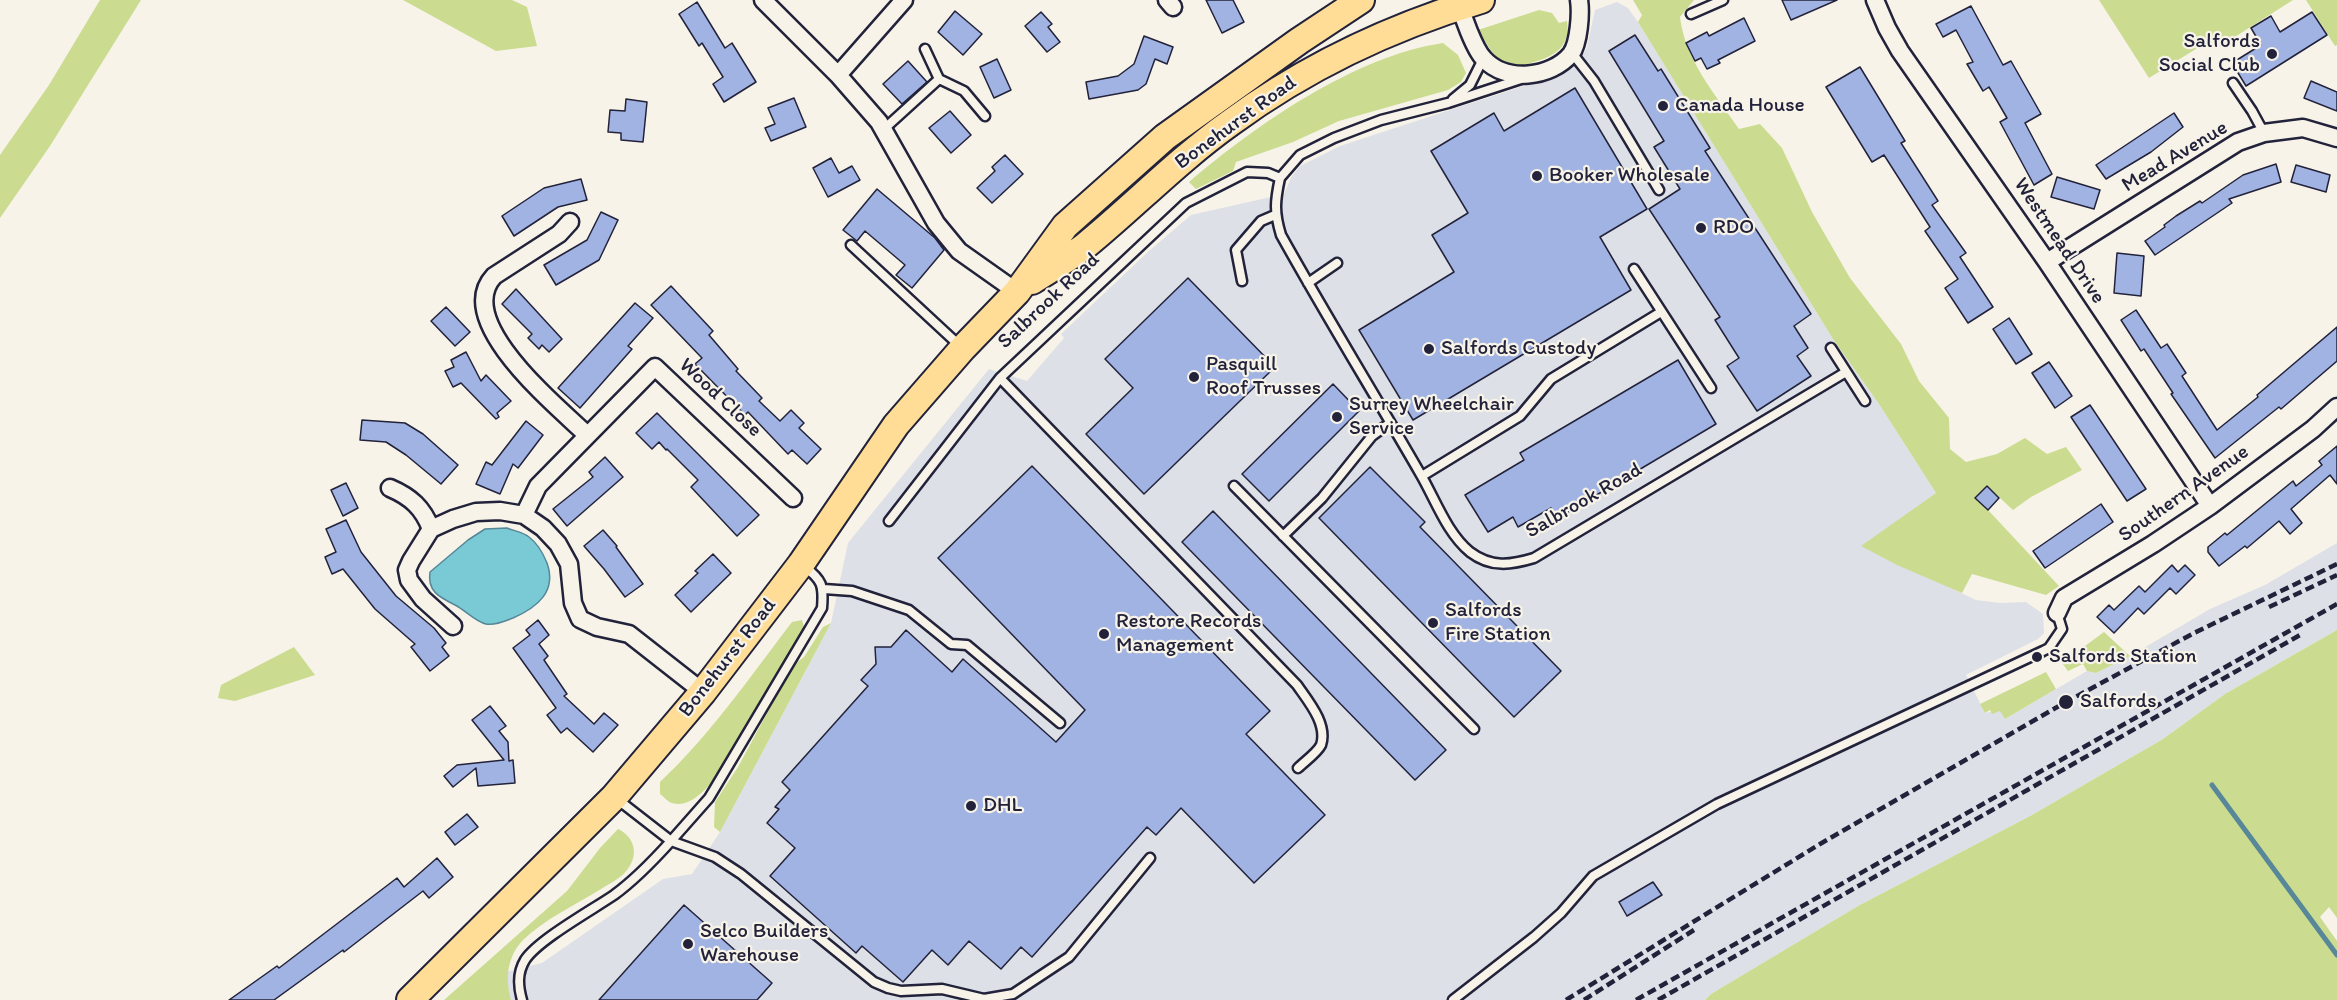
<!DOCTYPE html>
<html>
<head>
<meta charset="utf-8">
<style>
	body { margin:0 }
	canvas { display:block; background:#f7f3e8 }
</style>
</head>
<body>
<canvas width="2337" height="1000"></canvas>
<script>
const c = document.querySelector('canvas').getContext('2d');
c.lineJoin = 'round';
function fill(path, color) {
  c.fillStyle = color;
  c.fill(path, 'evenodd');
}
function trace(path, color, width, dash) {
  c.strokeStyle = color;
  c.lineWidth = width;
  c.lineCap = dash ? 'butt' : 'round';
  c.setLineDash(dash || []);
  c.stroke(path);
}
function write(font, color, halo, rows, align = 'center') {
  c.font = font + ' Itim,sans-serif';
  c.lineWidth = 4.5;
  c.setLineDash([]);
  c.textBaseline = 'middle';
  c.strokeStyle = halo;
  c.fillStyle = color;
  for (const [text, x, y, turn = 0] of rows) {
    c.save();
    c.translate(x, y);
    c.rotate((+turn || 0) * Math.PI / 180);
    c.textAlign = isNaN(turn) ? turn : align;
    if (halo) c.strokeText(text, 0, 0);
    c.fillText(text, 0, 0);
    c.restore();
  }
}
fill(new Path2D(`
	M1617,2L1628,8L1638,22L1833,339L1879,404L1936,493L1862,546L1976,600L2000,603L2026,602L2043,614L2044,633L2038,639L1966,675L1985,713L2000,710L2005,719L2087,671L2096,673L2130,656L2210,609L2265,585L2337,543V630L2225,694L2163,739L2032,815L1858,906L1711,994L1705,1000H490L493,975L542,963L663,879L692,874L720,832L831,623L848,543L989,369L1027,381L1064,338L1061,334L1149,251L1191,215L1284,194L1292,176L1300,166L1340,146L1566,72L1578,63L1587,47L1595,10Z`), '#dde0e6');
fill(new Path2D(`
	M100,0H141L50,146L0,218V155L49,85Z
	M403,0H512L527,7L537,46L496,51Z
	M1633,0H1694L1680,17C1685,60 1715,94 1739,129L1760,124L1782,148L1812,212L1850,278L1901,344L1919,381L1949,418L1950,449L1966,462L1997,454L2025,438L2047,454L2066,447L2082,470L2031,497L2013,510L1987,486L1988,510L2059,586L2046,595L1972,574L1962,593L1897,565L1861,546L1936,493L1879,404L1833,339L1638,22L1642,15Z
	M2099,0H2293L2219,47L2212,39L2149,78Z
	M2306,0H2337V45L2335,46Z
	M1539,10L1552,13L1559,23L1567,21C1572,55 1543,59 1517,67C1497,66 1488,45 1478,30Z
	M1443,43L1458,55L1466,73L1461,82L1448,90L1339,121L1293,142L1236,162L1233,171L1196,189L1189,182C1257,124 1355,56 1443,43Z
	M802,620L804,627L711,783C702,793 688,808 672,803C668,802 663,796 660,794V782C710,735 750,677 792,622Z
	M831,623L720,832L714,827L715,802L738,767L793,665L804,657L823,627Z
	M2337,630V918L2329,907L2320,917L2337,941V1000H1705L1711,994L1858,906L2032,815L2163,739L2225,694Z
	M2104,632L2130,656L2096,673L2087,671L2083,664L2068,671L2062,663Z
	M294,647L315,675L235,701L218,698L221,685Z
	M2046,672L2056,689L2005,719L2000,711L1992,714L1990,710L1985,713L1980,704Z
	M618,829C635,837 639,855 627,870C621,878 609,884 601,889C575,905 545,919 523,940C507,957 505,979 511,1000H444L567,891L600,848Z`), '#cbdc90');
const water = new Path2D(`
	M507,528C514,531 523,532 529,537C537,543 543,553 547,563C557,591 538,607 513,618C505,621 495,626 486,624C476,622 465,610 455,605C439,597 427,591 430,572L468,540L485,529Z`);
fill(water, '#7acad6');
trace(water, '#578798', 1.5);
trace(new Path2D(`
	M2212,785L2337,955`), '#578798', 5);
const building = new Path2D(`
	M1206,0H1233L1244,22L1222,33Z
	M1782,0H1837L1791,20Z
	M697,2L725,48L732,43L756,82L724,102L713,84L723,77L702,43L699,46L679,14Z
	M1971,6L2003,65L2011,61L2041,114L2025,123L2052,174L2034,185L2000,122L2007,118L1989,87L1983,91L1967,64L1973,62L1956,30L1943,37L1936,24Z
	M955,11L982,34L963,55L938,32Z
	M1041,12L1052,24L1048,27L1060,42L1047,52L1025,26Z
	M2312,12L2327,35L2246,86L2232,63L2261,45L2251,28L2271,16L2280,32Z
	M1744,18L1755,41L1718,60L1720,63L1707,69L1701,58L1695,61L1686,43L1707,32L1709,36Z
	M1635,35L1658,71L1661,69L1710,148L1705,151L1811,314L1794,326L1808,348L1797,356L1811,376L1757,411L1727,366L1739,358L1715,320L1720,317L1649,209L1680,189L1654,147L1664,141L1609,51Z
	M1144,36L1173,47L1167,64L1155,59L1146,84L1138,90L1089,99L1086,82L1118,76L1134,64Z
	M997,59L1011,90L994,98L980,67Z
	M908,61L927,82L902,104L883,84Z
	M1860,67L1905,141L1901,143L1938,201L1932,205L1966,253L1960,257L1993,307L1968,323L1945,288L1958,279L1925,231L1930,227L1884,155L1872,162L1826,87Z
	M2311,81L2337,92V111L2304,98Z
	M1575,88L1647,209L1600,237L1631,290L1413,420L1359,330L1454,272L1432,235L1468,213L1431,151L1494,113L1504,131Z
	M794,98L806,127L771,141L765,128L775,124L768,108Z
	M626,99L647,102L643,142L621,140V133L608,132L610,110L625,111Z
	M950,111L971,135L951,153L929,128Z
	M2174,113L2183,127L2151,152L2106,179L2096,165Z
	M1005,155L1023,174L992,203L977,188L995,171L992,167Z
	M831,158L839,173L852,166L860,180L828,197L813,168Z
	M2276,164L2281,182L2229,199L2232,203L2155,255L2145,241L2165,227L2164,225L2176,216L2200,201L2202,203L2243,175Z
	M2296,165L2330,175L2326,192L2291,182Z
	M2057,177L2100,190L2094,209L2051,197Z
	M581,179L587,200L558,207L514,236L502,216L544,188Z
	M877,189L935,238L944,250L912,288L896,275L905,265L865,231L857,241L843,230Z
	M601,212L618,220L599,260L556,285L544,265L587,240Z
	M2117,253L2144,256L2141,296L2114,293Z
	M1188,278L1275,367L1144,494L1086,434L1133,388L1105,359Z
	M671,286L713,331L709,335L738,369L736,371L762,398L759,401L780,421L791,410L804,423L799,428L821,449L807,464L792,450L788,454L748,412L745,415L695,364L702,358L651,305Z
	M516,289L562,339L549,352L542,345L539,349L528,338L532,334L502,304Z
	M635,303L653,318L628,346L632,349L580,408L558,388Z
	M446,307L470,332L455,346L431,321Z
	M2136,310L2161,348L2167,344L2186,373L2182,376L2217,430L2258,397L2257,395L2337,327V361L2281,409L2279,407L2215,458L2171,394L2173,393L2144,349L2141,351L2121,320Z
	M2009,318L2032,354L2016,364L1993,329Z
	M466,352L481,381L486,375L511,401L497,413L499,417L496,419L461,383L453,387L445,371L454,367L451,360Z
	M1678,360L1716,424L1558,518L1551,508L1518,527L1513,517L1488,532L1465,495L1524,460L1520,453Z
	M2049,362L2072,396L2055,408L2032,373Z
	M1333,384L1359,411L1269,501L1242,474Z
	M2090,405L2146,489L2127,501L2071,417Z
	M657,413L759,515L737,536L691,487L698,480L667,449L666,450L659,442L652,449L636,433Z
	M362,420L405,423L423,434L458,465L441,484L406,455L386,442L360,440Z
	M526,421L543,435L518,468L513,464L500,494L476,484L486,462L492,465Z
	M2337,446V484L2330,475L2291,509L2302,523L2290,534L2279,521L2247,548L2245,546L2219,566L2208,552V547L2225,533L2227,535L2293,481L2296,486L2322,465L2319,461Z
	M605,457L623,477L567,526L553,509L593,477L589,472Z
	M1032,466L1270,711L1246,734L1325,815L1254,883L1181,808L1156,835L1147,827L1032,957L1021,947L1001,969L969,941L948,965L932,950L903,982L862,946L856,953L770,876L795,848L767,823L779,809L775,807L790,790L782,782L868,686L861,680L876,664L875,647H891L906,630L952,672L963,659L1056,742L1085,710L938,558Z
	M1370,467L1425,522L1420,527L1561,671L1514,717L1319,518Z
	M346,483L358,508L343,516L331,490Z
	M1987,486L1999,498L1988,510L1975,498Z
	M2101,504L2113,522L2045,568L2033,551Z
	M1213,511L1446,750L1415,780L1182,542Z
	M346,520L361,552L396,596L434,628L446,643L442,647L449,656L430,671L411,647L415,644L375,609L343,569L332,574L325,557L336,552L326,529Z
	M603,530L617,546L616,547L643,584L625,597L604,569L584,546Z
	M713,554L731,573L691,612L675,595L698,573L695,571Z
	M2172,565L2178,572L2185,565L2195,575L2176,594L2170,588L2144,614L2138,608L2114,633L2097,617L2109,605L2114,610L2139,586L2145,592Z
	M538,620L549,635L539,644L548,656L544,660L567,694L564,696L594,724L604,713L618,725L593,752L567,728L561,733L547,715L556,708L513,648L530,635L526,630Z
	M490,706L506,726L499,731L508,742L509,761L513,760L515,783L478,786L476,768L453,787L444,776L457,765L504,760L472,720Z
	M467,814L478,827L455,845L445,832Z
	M437,858L453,877L429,898L423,891L344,952L343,950L274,1000H229L277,966L279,968L397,878L404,887Z
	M1653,882L1662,895L1627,916L1619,902Z
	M684,905L772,983L757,1000H599Z`);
fill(building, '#a1b3e2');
trace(building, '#22223b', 1.5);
const lane = new Path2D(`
	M1691,14L1723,0
	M925,49L939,79
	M1572,53L1594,81L1659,190
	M2233,83L2252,111L2264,133
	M1453,99L1470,85L1483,59
	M884,129L939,79L964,91L985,116
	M1280,178C1275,201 1274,212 1281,235C1326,316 1375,395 1421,475C1436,501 1447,533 1470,552C1491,568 1511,565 1534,558L1846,372
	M851,245L960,346
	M1634,269L1711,388
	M1242,281L1236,250L1261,221L1275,215
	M1308,283L1337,263
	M1831,348L1865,401
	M1000,378L1297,685C1308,701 1328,724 1321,745C1317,753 1304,762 1298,768
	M1422,476L1520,416L1551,379L1661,312
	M1234,486L1474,729
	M889,521L1000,378L1186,203L1247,172L1268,173L1280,178L1300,155L1334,138L1381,120L1448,103L1521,79
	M1283,536L1322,498L1372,436L1390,423
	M804,566C822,580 824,585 822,608L709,798L671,841L715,857L741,874L874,982L888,988L901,991L942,989L984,999L1013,994L1069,957L1150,858
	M824,589L852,591L909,610L951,644L967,645L1060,723
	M522,1000C518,986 517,973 525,960C538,940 592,910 614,895C636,879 653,861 671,841L617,799
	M1453,1000L1534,937L1561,913L1593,876L1717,804L2043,651L2049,648L2062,629L2057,613`);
const street = new Path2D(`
	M763,0L838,75L879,122L936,223L959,251L1017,292
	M1167,0L1173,7
	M1458,0C1462,14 1474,49 1484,59C1506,83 1551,78 1571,54C1579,43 1581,13 1579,0
	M1875,0L1887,28L1900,51L2047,262L2210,506
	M838,75L904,0
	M570,222L559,234L494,276C452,321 557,406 587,435
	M2047,262L2238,142L2264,133L2303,128L2337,138
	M390,488C411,497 423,508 431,529
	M524,515L538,486L655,367L793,498
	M2057,613L2064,598L2153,544L2210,506L2313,429L2337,407
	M453,626L423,599L409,580L407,570L411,561L431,529L453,519L476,512L500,511L524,515L543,528L558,544L569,564L573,603L580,619L597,627L629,634L703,692`);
const primary = new Path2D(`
	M1032,281C1049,270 1068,259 1085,246C1134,206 1178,160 1230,123C1306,67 1391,27 1481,0
	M410,1000L614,797L703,692L801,564L896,425L963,348L1017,292L1065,226L1165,137L1299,41L1361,0`);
trace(lane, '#22223b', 13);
trace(street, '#22223b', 21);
trace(primary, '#22223b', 30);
trace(lane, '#f7f3e8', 8);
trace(street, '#f7f3e8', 16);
trace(primary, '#ffdd96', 26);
trace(new Path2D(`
	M2269,607L2337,575
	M1566,1000L1820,844L2066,702L2194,633L2337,564
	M1584,1000L1694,930
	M1636,1000L2337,604
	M1658,1000L2300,635`), '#22223b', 4.5, [9, 4.5]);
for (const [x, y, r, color] of [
	[2272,54,6,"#22223b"],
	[1663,106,6,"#22223b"],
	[1537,176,6,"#22223b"],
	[1701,228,6,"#22223b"],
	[1429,349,6,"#22223b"],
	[1194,377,6,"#22223b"],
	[1337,417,6,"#22223b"],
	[1433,623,6,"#22223b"],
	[1104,634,6,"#22223b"],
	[2037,657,6,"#22223b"],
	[2066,702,8,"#22223b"],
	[971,806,6,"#22223b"],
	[688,944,6,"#22223b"]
]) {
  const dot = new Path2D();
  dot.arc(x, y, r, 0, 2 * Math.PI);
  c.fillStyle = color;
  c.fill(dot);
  trace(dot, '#f7f3e8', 2);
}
write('21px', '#22223b', '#f7f3e8', [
	["Salfords",2260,42,"right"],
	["Social Club",2260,66,"right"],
	["Canada House",1675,106],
	["Booker Wholesale",1549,176],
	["RDO",1713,228],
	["Salfords Custody",1441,349],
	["Pasquill",1206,365],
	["Roof Trusses",1206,389],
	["Surrey Wheelchair",1349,405],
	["Service",1349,429],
	["Salfords",1445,611],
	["Fire Station",1445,635],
	["Restore Records",1116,622],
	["Management",1116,646],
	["Salfords Station",2049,657],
	["Salfords",2080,702],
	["DHL",983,806],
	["Selco Builders",700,932],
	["Warehouse",700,956]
], 'left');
write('21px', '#22223b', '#f7f3e8', [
	["Bonehurst Road",1236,123,-36],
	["Mead Avenue",2175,157,-31],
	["Westmead Drive",2059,241,56],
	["Salbrook Road",1049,301,-43],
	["Wood Close",720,398,43],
	["Southern Avenue",2184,494,-35],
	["Salbrook Road",1584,501,-30],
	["Bonehurst Road",728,658,-52]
]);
</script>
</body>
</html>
